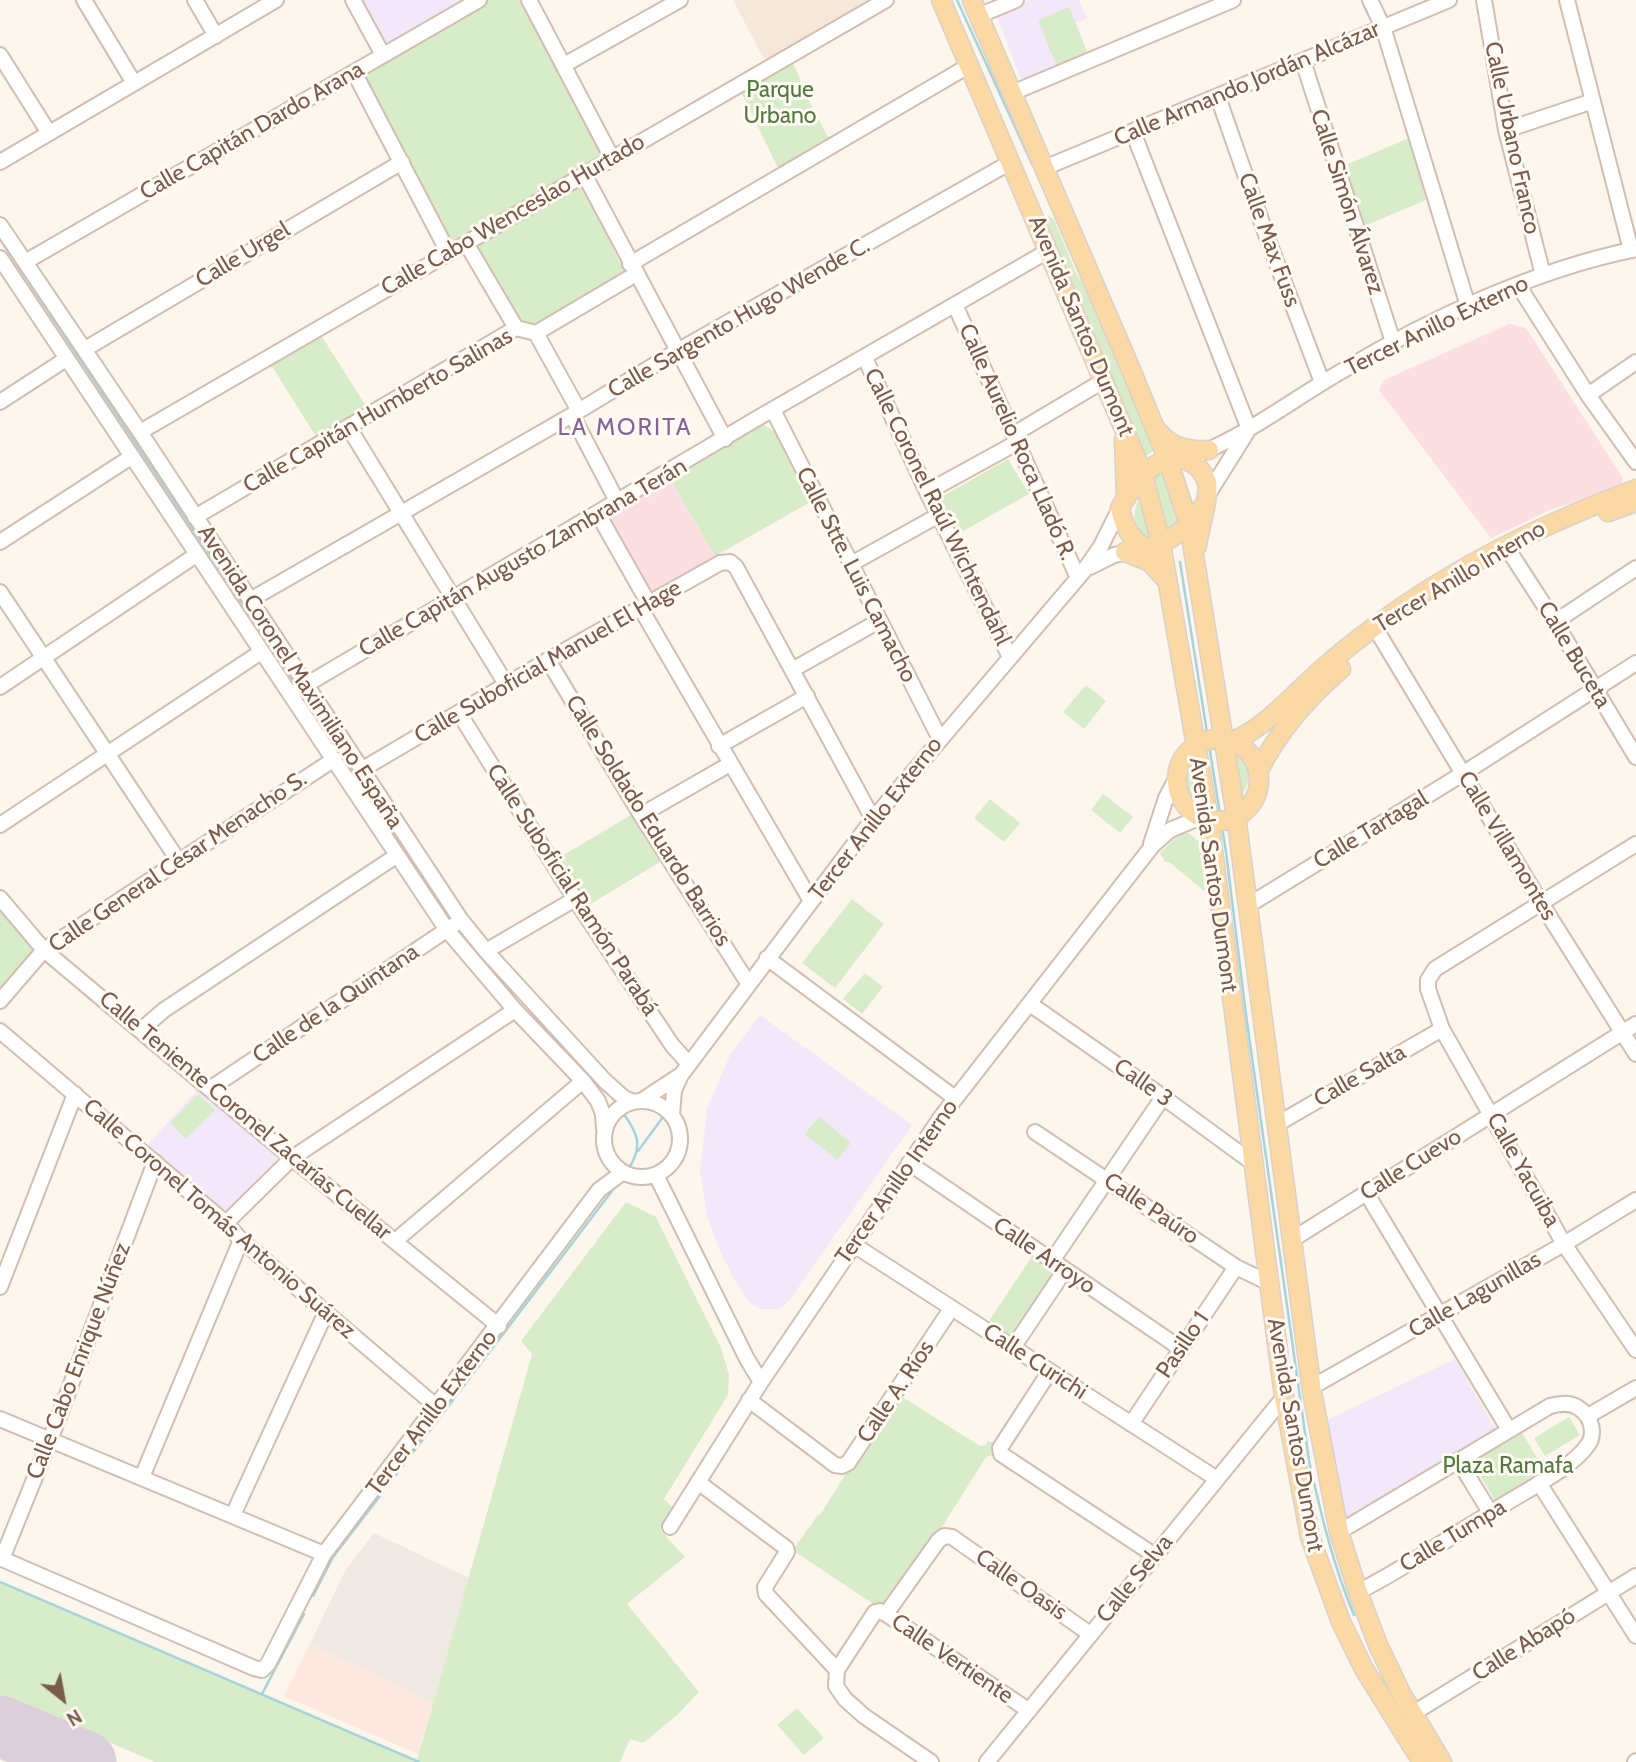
<!DOCTYPE html>
<html>
<head>
<meta charset="utf-8">
<style>
	body { margin:0 }
	#map { position:relative; width:1636px; height:1762px; overflow:hidden; background:#fdf6ec; font-family:Cabin,sans-serif }
	canvas { display:block }
	.north { position:absolute; left:28px; top:1664px; width:70px; height:70px; -webkit-text-stroke:5px #fffaf3; paint-order:stroke; rotate:149deg; font-size:19px; font-weight:700; line-height:28px; text-align:center; color:#7a5c4d }
	.north::after { content:''; display:block; margin:auto; width:24px; height:32px; background:#7a5c4d; clip-path:polygon(50% 0,100% 100%,50% 72%,0 100%) }
</style>
</head>
<body>
<div id="map">
<canvas width="1636" height="1762"></canvas>
<div class="north">N</div>
</div>
<script>
const c = document.querySelector('canvas').getContext('2d');
c.lineJoin = 'round';
function fill(path, color) {
  c.fillStyle = color;
  c.fill(path, 'evenodd');
}
function trace(path, color, width, dash) {
  c.strokeStyle = color;
  c.lineWidth = width;
  c.lineCap = dash ? 'butt' : 'round';
  c.setLineDash(dash || []);
  c.stroke(path);
}
function write(font, color, halo, rows, align = 'center') {
  c.font = font + ' Cabin,sans-serif';
  c.lineWidth = 6;
  c.setLineDash([]);
  c.textBaseline = 'middle';
  c.strokeStyle = halo;
  c.fillStyle = color;
  for (const [text, x, y, turn = 0] of rows) {
    c.save();
    c.translate(x, y);
    c.rotate((+turn || 0) * Math.PI / 180);
    c.textAlign = isNaN(turn) ? turn : align;
    if (halo) c.strokeText(text, 0, 0);
    c.fillText(text, 0, 0);
    c.restore();
  }
}
fill(new Path2D(`
	M733,0H871L768,60L762,56Z`), '#f5e8da');
fill(new Path2D(`
	M310,1644L433,1703L418,1754L284,1696Z`), '#fde8e0');
fill(new Path2D(`
	M374,1533L469,1578L433,1703L310,1644L345,1571Z`), '#efe9e4');
fill(new Path2D(`
	M360,0H470L393,43H383Z
	M1030,0H1079L1087,18L1076,23L1088,54L1028,80L1021,79L996,14Z
	M760,1015L912,1125L791,1298L785,1305L777,1309H760L750,1303L735,1281L719,1249L707,1216L700,1171L707,1109L730,1055Z
	M199,1088L279,1157L227,1210L217,1206L148,1147L149,1143Z
	M1455,1359L1496,1430L1349,1519L1342,1517L1327,1420Z`), '#f3e8fa');
fill(new Path2D(`
	M1509,324L1526,328L1623,478L1620,488L1550,510L1491,538L1379,390L1384,380Z
	M670,479L715,556L646,596L601,520Z`), '#fbdfe3');
fill(new Path2D(`
	M488,0H520L602,152L600,158L451,241L446,239L362,78L364,72Z
	M1069,7L1088,54L1057,67L1038,20Z
	M792,61L803,86L809,90V100L831,143L780,172L740,90Z
	M1409,138L1426,200L1360,228L1341,167Z
	M574,186L583,188L625,272L620,279L535,329L518,325L473,247L479,239Z
	M1048,216L1054,219L1076,273L1093,300L1155,450L1145,456L1120,403L1042,221Z
	M319,332L368,409L317,438L273,368L267,366Z
	M757,421L774,431L814,500L715,556L670,479Z
	M1008,459L1029,494L958,534L938,499Z
	M1163,470L1180,518L1176,526L1166,533L1152,483L1156,474Z
	M1142,491L1155,539L1150,540C1128,528 1133,510 1142,491Z
	M1086,685L1106,701L1084,729L1063,712Z
	M1232,751C1253,760 1254,781 1240,797Z
	M1192,762L1199,812C1181,798 1182,781 1192,762Z
	M1103,794L1133,817L1120,833L1091,810Z
	M990,799L1020,823L1004,842L974,818Z
	M631,815L660,862L584,908L555,860Z
	M1184,833H1189L1200,843L1207,887L1204,891L1169,862H1165L1160,853L1177,836Z
	M852,899L884,924L835,988L802,963Z
	M0,906L34,949L32,954L0,988Z
	M865,973L883,987L862,1014L843,999Z
	M198,1094L215,1110L186,1139L170,1123Z
	M819,1117L851,1143L837,1160L805,1134Z
	M626,1202L656,1217L721,1348L729,1375L728,1394L720,1408L664,1499L673,1508L660,1530L685,1557L627,1604L699,1692L676,1716L643,1743L630,1739L620,1762H155L0,1696V1582L417,1760L532,1354L521,1341Z
	M1031,1258L1055,1273L1011,1340L987,1324Z
	M896,1393L980,1446L986,1445L988,1441L996,1444L992,1455L986,1457L935,1538L930,1537L883,1606H876L791,1549L796,1546L818,1515H820Z
	M1569,1417L1580,1435L1545,1456L1534,1438Z
	M1519,1428L1547,1474L1497,1504L1470,1458Z
	M797,1708L824,1738L804,1755L777,1725Z`), '#d8ecc9');
trace(new Path2D(`
	M957,0L1032,164
	M0,239L296,685
	M1180,562L1226,852L1246,1015L1309,1461C1321,1514 1333,1565 1354,1615
	M302,693L453,921
	M457,927L475,948
	M524,1003L604,1091
	M623,1113C638,1133 643,1146 629,1168
	M638,1151L663,1117
	M392,1480L618,1183
	M0,1582L419,1762
	M313,1596L333,1557L383,1492
	M262,1694L304,1614`), '#a5d3da', 2.5);
trace(new Path2D(`
	M0,1726L86,1762`), '#dbcfda', 61);
const minor = new Path2D(`
	M84,0L134,83
	M195,0L216,36
	M353,0L383,55
	M529,0L612,158
	M1370,0L1383,27L1468,306
	M1484,0L1506,130L1543,275
	M1567,0L1631,250
	M978,16L1016,0
	M0,55L49,133
	M1303,61L1393,342
	M564,65L680,0
	M354,72L448,252
	M1012,93L1233,0
	M1218,97L1268,240L1322,382
	M1506,130L1593,101
	M1133,132L1249,429
	M0,162L276,0
	M1044,168L1449,0
	M584,174L725,439
	M0,225L140,432L461,920L486,951L605,1081L624,1098L633,1102
	M466,243L516,328
	M0,258L447,930L515,1010L583,1081L598,1101L603,1114L604,1129
	M25,262L479,0
	M630,264L970,65
	M1518,285L1588,395L1636,462
	M955,305L1078,578
	M536,333L579,411
	M85,349L402,162
	M865,358L927,492L1010,657
	M1588,395L1636,362
	M0,402L66,359
	M773,410L940,739
	M572,415L618,503
	M349,428L506,684
	M140,432L886,0
	M1014,434L1103,381
	M1199,454C1250,433 1295,398 1342,371C1429,319 1536,269 1636,249
	M927,492L1018,442
	M1207,496L1247,432
	M598,514L649,604
	M195,517L516,328L536,333L636,274
	M0,542L131,457
	M1511,554L1555,622L1636,757
	M851,564L939,515
	M1090,567L1114,555L1133,551
	M0,592L178,860
	M250,600L572,415L679,350L1011,162
	M641,609L811,901
	M1555,622L1636,568
	M1380,636L1541,903L1636,1054
	M548,660L641,815L748,983
	M792,670L879,621
	M0,687L196,555
	M299,689L756,419L1048,251
	M459,713L575,899L672,1045L689,1064
	M719,746L807,696
	M361,770L548,660L720,563L730,562L736,567L873,819
	M641,815L730,764
	M0,825L261,652
	M1151,844L1166,798L1177,777
	M1636,844L1435,969L1428,980V989L1442,1029L1564,1244L1636,1350
	M0,898L44,950L292,1158L499,1326
	M1247,906L1464,773L1636,663
	M486,951L575,899
	M767,958L955,1098
	M0,1001L44,950L333,760
	M1030,1004L1163,1097L1253,1163
	M141,1030L164,1010L396,856
	M0,1031L226,1223L241,1240L437,1407
	M211,1088L454,925
	M604 1139a38 38 0 1 1 76 0a38 38 0 1 1-76 0Z
	M641,1101L679,1076
	M672,1115L674,1090L681,1075L873,819L1083,572L1101,546L1120,508
	M1277,1124L1442,1029
	M1035,1132L1236,1267L1269,1283
	M909,1163L1180,1348
	M656,1175L747,1359L761,1382
	M1367,1194L1509,1430
	M226,1223L292,1158L515,1010
	M1293,1239L1636,1024
	M395,1241L583,1081
	M854,1245L1217,1479
	M1052,1261L1163,1097
	M0,1287L75,1094
	M1014,1346L1065,1270
	M1050,1371L1000,1448L1001,1454L1154,1555
	M1312,1387L1564,1244L1636,1200
	M749,1400L835,1465L842,1466L848,1463L951,1309
	M1588,1416L1636,1388
	M0,1419L324,1554
	M1131,1424L1236,1267
	M1458,1460L1490,1512
	M142,1477L241,1240
	M698,1482L786,1548L787,1552L765,1587L766,1594L837,1670
	M1539,1483L1636,1636
	M233,1515L326,1312
	M670,1527L761,1382L941,1117L1153,845L1170,830L1201,817
	M1339,1532L1550,1406C1561,1403 1571,1402 1580,1409C1592,1417 1596,1435 1587,1446C1572,1468 1523,1492 1500,1507C1453,1535 1407,1567 1358,1592
	M0,1558L254,1668L262,1670L268,1664L324,1554L599,1190L623,1172
	M2,1559L50,1440L155,1162
	M886,1614L938,1541L944,1536L952,1537L1090,1634
	M1412,1714L1636,1576
	M931,1762L864,1716L845,1699L836,1686L837,1670L875,1612L880,1611L886,1614L1028,1710
	M987,1762L1284,1397
	M1635,1762L1636,1761`);
const major = new Path2D(`
	M941,0L1143,474L1161,544L1209,820L1284,1397L1310,1537L1341,1622L1364,1669L1422,1762
	M972,0L1129,365L1168,460L1189,524L1236,816L1312,1392L1339,1532L1358,1592L1378,1645L1402,1695L1442,1762
	M1159,432C1172,448 1189,451 1209,450
	M1124,439L1126,498
	M1608,512L1636,502
	M1197,546C1199,530 1210,495 1207,482C1204,474 1198,466 1190,462C1158,447 1133,485 1120,508C1124,526 1129,538 1146,548C1170,544 1191,525 1204,505
	M1125,552L1150,562L1167,581
	M1177 780a41 41 0 1 1 82 0a41 41 0 1 1-82 0Z
	M1233,741C1263,728 1284,704 1308,682C1326,665 1345,649 1365,634C1446,571 1540,525 1636,489
	M1258,772C1279,730 1306,700 1341,669`);
trace(minor, '#d1beb0', 18);
trace(major, '#dad1cd', 21);
trace(minor, '#fff', 14);
trace(major, '#fbd9a5', 18);
write('23px', '#7a5c4d', '#fffaf3', [
	["Calle Armando Jordán Alcázar",1247,84,-23],
	["Calle Capitán Dardo Arana",252,131,-30],
	["Calle Urbano Franco",1512,138,78],
	["Calle Simón Álvarez",1347,202,72],
	["Calle Cabo Wenceslao Hurtado",513,215,-30],
	["Calle Max Fuss",1269,240,70],
	["Calle Urgel",243,255,-31],
	["Calle Sargento Hugo Wende C.",739,318,-30],
	["Avenida Santos Dumont",1081,326,67],
	["Tercer Anillo Externo",1437,326,-26],
	["Calle Capitán Humberto Salinas",378,411,-30],
	["Calle Aurelio Roca Lladó R.",1017,442,66],
	["Calle Coronel Raúl Wichtendahl",937,507,64],
	["Calle Capitán Augusto Zambrana Terán",523,558,-30],
	["Calle Stte. Luis Camacho",856,575,63],
	["Tercer Anillo Interno",1460,577,-31],
	["Calle Buceta",1574,655,59],
	["Calle Suboficial Manuel El Hage",548,662,-30],
	["Avenida Coronel Maximiliano España",300,677,57],
	["Tercer Anillo Externo",876,819,-52],
	["Calle Soldado Eduardo Barrios",648,821,58],
	["Calle Tartagal",1371,830,-31],
	["Calle Villamontes",1507,846,59],
	["Calle General César Menacho S.",178,862,-34],
	["Avenida Santos Dumont",1213,875,82],
	["Calle Suboficial Ramón Parabá",572,890,57],
	["Calle de la Quintana",336,1004,-34],
	["Calle Salta",1360,1076,-30],
	["Calle 3",1143,1083,35],
	["Calle Teniente Coronel Zacarías Cuellar",245,1116,40],
	["Calle Cuevo",1411,1165,-32],
	["Calle Yacuiba",1523,1170,61],
	["Tercer Anillo Interno",897,1182,-55],
	["Calle Paúro",1151,1209,34],
	["Calle Coronel Tomás Antonio Suárez",219,1219,41],
	["Calle Arroyo",1044,1256,34],
	["Calle Lagunillas",1475,1295,-30],
	["Pasillo 1",1183,1345,-56],
	["Calle Cabo Enrique Núñez",79,1361,-69],
	["Calle Curichi",1035,1362,33],
	["Calle A. Ríos",896,1392,-56],
	["Tercer Anillo Externo",432,1413,-53],
	["Avenida Santos Dumont",1295,1435,80],
	["Calle Tumpa",1453,1536,-31],
	["Calle Selva",1135,1579,-51],
	["Calle Oasis",1021,1585,35],
	["Calle Abapó",1524,1645,-32],
	["Calle Vertiente",952,1659,34]
]);
write('23px', '#537a41', '#fffaf3', [
	["Parque",780,90],
	["Urbano",780,116],
	["Plaza Ramafa",1508,1466]
]);
c.letterSpacing = '2px';
write('24px', '#846695', '#fffaf3', [
	["LA MORITA",625,428]
]);
c.letterSpacing = '0px';
</script>
</body>
</html>
